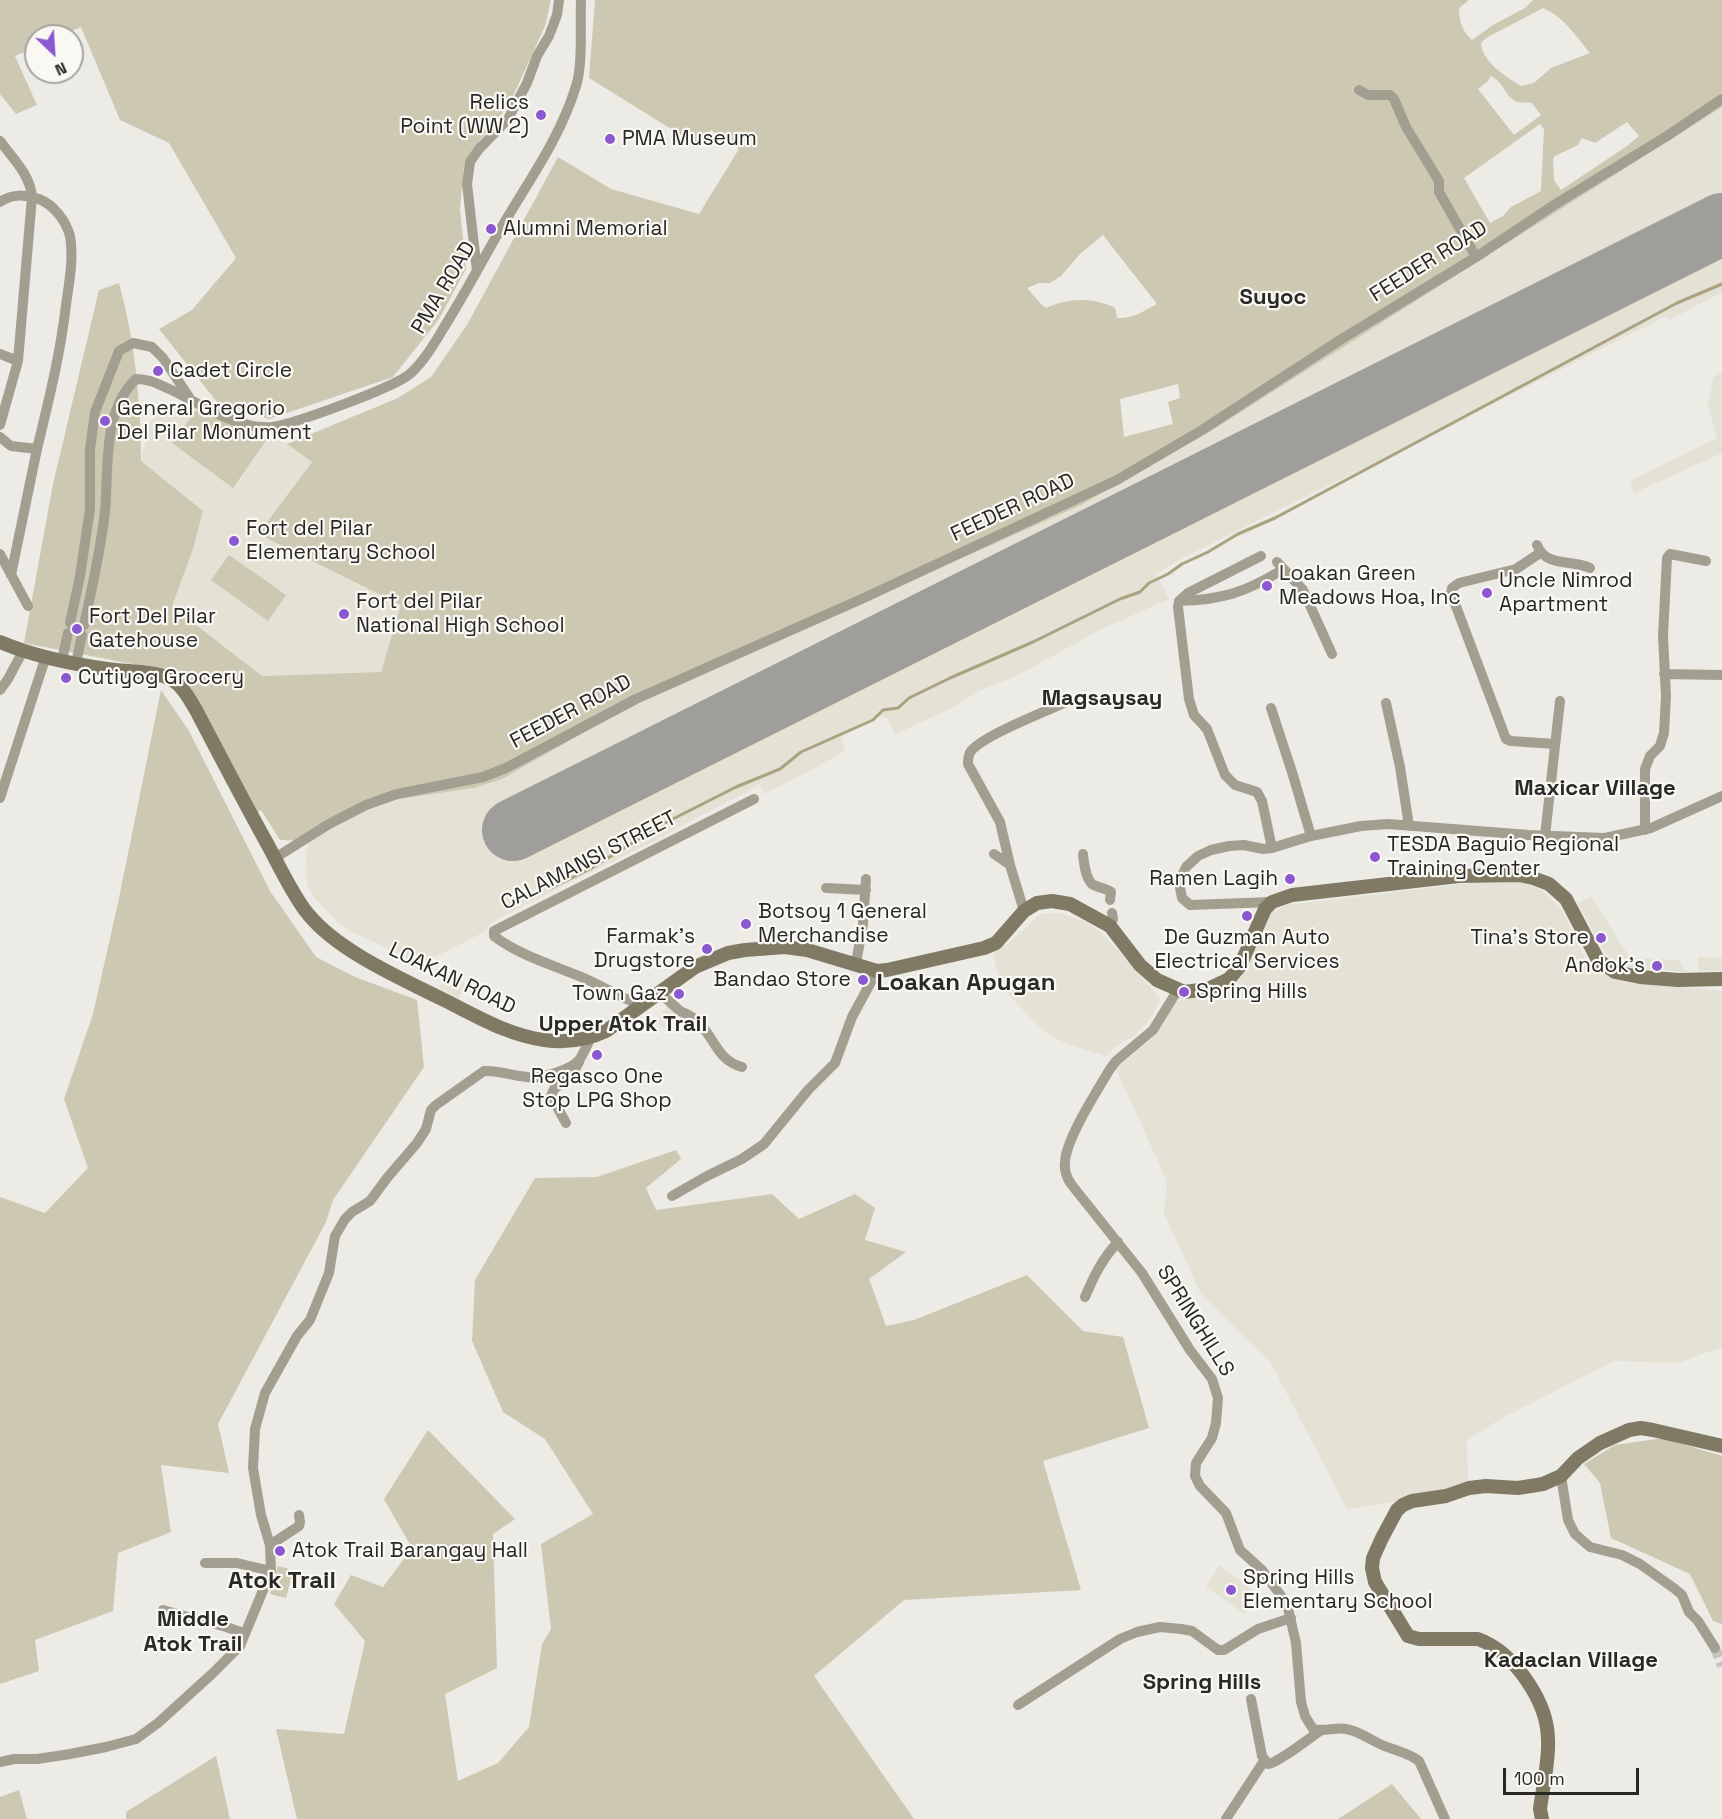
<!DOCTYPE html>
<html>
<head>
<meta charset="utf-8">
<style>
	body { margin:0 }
	#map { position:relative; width:1722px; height:1819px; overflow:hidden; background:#ecebe6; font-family:"Space Grotesk",sans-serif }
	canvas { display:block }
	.north { position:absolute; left:24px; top:24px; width:60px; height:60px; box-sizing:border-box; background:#f9f8f3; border:2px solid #a5a4a1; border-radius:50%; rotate:155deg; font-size:16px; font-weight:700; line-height:24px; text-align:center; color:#282726 }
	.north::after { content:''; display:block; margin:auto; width:21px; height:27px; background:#8b58d1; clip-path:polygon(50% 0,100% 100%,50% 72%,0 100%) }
	.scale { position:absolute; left:1503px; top:1768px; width:136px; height:27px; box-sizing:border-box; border:3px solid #282726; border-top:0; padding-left:8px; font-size:18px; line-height:21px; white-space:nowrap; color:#282726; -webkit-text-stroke:4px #f9f8f3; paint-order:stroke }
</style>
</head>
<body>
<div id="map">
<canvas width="1722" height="1819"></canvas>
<div class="north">N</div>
<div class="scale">100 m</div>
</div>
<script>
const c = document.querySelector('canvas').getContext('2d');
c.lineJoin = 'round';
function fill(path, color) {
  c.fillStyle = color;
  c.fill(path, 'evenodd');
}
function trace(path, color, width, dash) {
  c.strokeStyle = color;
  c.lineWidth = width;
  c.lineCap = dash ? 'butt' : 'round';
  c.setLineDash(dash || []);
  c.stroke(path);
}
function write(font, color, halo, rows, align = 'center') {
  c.font = font + ' "Space Grotesk",sans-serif';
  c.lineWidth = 4.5;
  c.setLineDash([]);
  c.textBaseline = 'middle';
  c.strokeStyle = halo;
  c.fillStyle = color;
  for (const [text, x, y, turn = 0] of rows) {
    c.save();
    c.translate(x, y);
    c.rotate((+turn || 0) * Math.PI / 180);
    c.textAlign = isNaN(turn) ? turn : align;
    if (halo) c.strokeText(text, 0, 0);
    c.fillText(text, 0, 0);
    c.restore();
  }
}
fill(new Path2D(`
	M1722,107V292L1669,320L1666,316L1393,455L1337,481L1181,559L1156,574L1169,599L1098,631L1016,676L981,690L953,707L909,728L895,734L888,718L879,716L862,723L841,737L845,751L815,768L764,794L759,784L748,792L703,814L666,835L515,910L492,922L484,932L413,968L383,946L354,933L338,922L313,896L307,884L306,858L308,841L357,813L392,800L474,788L632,705L1235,415Z
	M1722,373V453L1634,493L1630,481L1717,438L1708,404L1713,377Z
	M191,406L287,444L312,462L258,534L401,605L381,672L262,676L172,605L193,549L203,511L141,461L150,421L167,407Z
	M1498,880L1520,882L1542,890L1562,910L1586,961L1624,982L1722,991V1347L1678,1363L1615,1361L1502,1418L1467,1440L1468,1483L1433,1496L1347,1509L1271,1363L1201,1294L1164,1213L1167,1181L1116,1069L1154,1037L1177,1001L1225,993L1249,963L1270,914L1286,905Z
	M1591,896L1630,958L1679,960L1686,972L1624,967L1605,953L1578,904Z
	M1060,913L1088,923L1102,934L1126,958L1160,999L1151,1018L1135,1035L1115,1047L1106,1056L1064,1043L1042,1030L1005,991L997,974L993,950L1009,943L1040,914Z
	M1698,957L1722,958V971H1698Z
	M450,975L467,985L458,999L439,987Z
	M668,1005L683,1017L671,1034L656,1022Z
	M1220,1565L1256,1593L1244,1614L1206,1587Z`), '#e4e1d5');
fill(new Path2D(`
	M0,0H551L545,26L509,105L482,137L464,165L460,209L466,269L439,319L393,377L269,419L217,402L159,329L192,310L236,258L169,143L120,120L81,27L60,36H36V47L15,56L37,105L16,114L0,94Z
	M595,0H1469L1459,8C1459,21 1462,31 1472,40L1493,25L1525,8L1533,0H1722V107L1206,434L1081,505L632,705L502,779L474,788L392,800L357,813L308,841L280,840L261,810L258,812L187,682L168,671L24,643L53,484L99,290L119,283C135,340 141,402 141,461L203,511L193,549L172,606L262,676L381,672L401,605L258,534L312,462L287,444L398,398L431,377L467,325L558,157L611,189L699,214L739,149L711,130L697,145L589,78ZM1543,8C1563,16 1576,36 1590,53L1551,68L1534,83L1521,86C1505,76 1483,63 1481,43L1486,38ZM1491,76C1503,82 1504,93 1512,99C1517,104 1525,102 1532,103L1541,115L1514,135L1478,89L1487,82ZM1627,122L1639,136L1627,146L1561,190L1554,180L1553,159L1555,156L1578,145L1582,138L1595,143ZM1540,124L1544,129L1541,191L1511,207L1503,216L1490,223L1464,178ZM1103,235L1157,304C1141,312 1136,318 1117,318L1115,308C1093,297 1068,298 1046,308L1040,303L1027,288L1039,283H1050L1061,276L1080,254ZM1178,384L1180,398L1168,402L1173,424L1124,437L1120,399Z
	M196,410L267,439L233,488L172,443Z
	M229,555L286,595L268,621L211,580Z
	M161,690L189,731L270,891L316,957L355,977L417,1000L424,1067L333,1200L326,1222L218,1424L229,1473L161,1465L171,1532L118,1553L113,1611L35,1640L39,1671L0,1684V1197L45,1213L88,1168L64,1099L93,1014L119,898Z
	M676,1150L681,1159L646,1188L656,1210L772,1194L799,1219L855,1194L875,1208L865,1240L906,1252L869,1279L886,1326L914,1320L1027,1275L1083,1331L1123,1337L1149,1428L1043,1461L1081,1590L904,1600L814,1676L914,1819H297L276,1729L344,1734L365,1641L334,1604L351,1575L383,1587L412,1548L384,1499L428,1430L515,1519L493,1534L497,1668L445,1694L458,1781L498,1763L529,1727L542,1644L551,1629L541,1544L593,1514L545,1439L503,1412L472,1341L475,1280L535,1178L597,1177Z
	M1663,1438L1722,1456V1624L1713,1621L1690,1574L1611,1538L1600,1483L1584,1464L1615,1445Z
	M278,1566L289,1569L288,1574L292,1575L286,1598L270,1594Z
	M216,1756L230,1819H126V1812Z
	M1392,1784L1421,1819H1338Z
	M19,1790L27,1819H0V1797Z`), '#cdc8b1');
trace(new Path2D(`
	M551,888L590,869L663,824L736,787L780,769L801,752L873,720L883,710L898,708L909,698L950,678L1033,642L1120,599L1140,592L1149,583L1168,574L1182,564L1208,552L1238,534L1275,518L1677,303L1722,284`), '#aaa281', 3);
trace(new Path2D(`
	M513,830L1722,224`), '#9f9e9a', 62);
trace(new Path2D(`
	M1715,1648L1722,1666`), '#c5c4c0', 10, [10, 5]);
trace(new Path2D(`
	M1359,90L1368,95H1390L1394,99L1406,127L1439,181V192L1476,257
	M0,141C13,159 30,174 32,197L18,361L0,425
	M0,202C13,193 24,195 39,199C54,205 66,221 70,236C74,258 69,283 66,305C60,356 49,399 37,449C28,491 20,533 11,575
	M477,271L467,184L470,162L479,149L508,119L527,83L537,56L549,36L557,15L559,0
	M0,354L18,361
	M0,437L11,446L37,449
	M1537,545C1546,568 1572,559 1590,568
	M1540,553L1516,569L1459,583L1452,588L1451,593L1506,739L1511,741L1555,744
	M0,554L28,606
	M1261,556L1188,593L1179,601L1178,607L1189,699L1194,715L1207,729L1225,775L1235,785L1257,792L1262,801L1272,848
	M1277,562L1303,590L1332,654
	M1179,601C1222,600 1246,592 1282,570
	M70,623L80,576L90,509V449L95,412L119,351L133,343L152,347L163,358L189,397
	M84,625C92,588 101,549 105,511C109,468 102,411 136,379C148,379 156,383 167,388C199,402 235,430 272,427C294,424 396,387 411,373C424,361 434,344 443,329C463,297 481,263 500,230C527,183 560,139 576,86C583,66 580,23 581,0
	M62,660L68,633
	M76,663L82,635
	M1664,674L1722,675
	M0,690L8,679L23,651
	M1386,703L1400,767L1409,826
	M1271,708L1292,772L1311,836
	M0,798L46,656
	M1645,830V769L1650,756L1660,746L1664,733L1666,696L1663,636L1667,558L1670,554L1706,561
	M1545,836L1560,701
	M994,854L1010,865
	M1083,854C1084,863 1085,877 1092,884C1098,888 1106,888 1111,892L1110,900
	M275,858L329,824L366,805L397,794L483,777L506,768L636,699L866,597L1117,480L1202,430L1340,340L1476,257L1554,205L1667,136L1722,99
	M826,888L866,890
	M1272,902L1190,905L1182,898L1179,882L1186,867L1198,856L1211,850L1229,846L1244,845L1263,849L1272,848L1311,836L1361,826L1388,824L1529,835L1605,838L1651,828L1722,796
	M1024,911L1010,865L1000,822L968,764C968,759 968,755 971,751C984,735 1049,710 1071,700
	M1110,926L1113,919L1112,913
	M856,963L863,924L866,879
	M1177,991L1153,1030L1116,1061L1110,1069C1097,1091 1066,1139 1065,1162C1064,1170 1067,1178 1071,1184L1142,1273L1190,1350L1212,1379L1218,1398L1216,1423L1212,1438L1196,1463L1195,1476L1200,1486L1226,1513L1240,1550L1262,1570L1287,1604L1296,1643L1301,1702L1305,1716L1313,1729C1325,1732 1335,1727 1346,1729C1358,1731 1366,1737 1376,1742C1390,1750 1406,1751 1419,1761L1445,1819
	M659,992C666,998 673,1005 680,1011C686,1014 692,1016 697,1021C715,1037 716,1060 742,1067
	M640,1005C622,998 604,987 586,979C556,966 520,956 494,936V931L754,799
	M566,1123L551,1096L554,1089L571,1076L579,1062
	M672,1196L707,1176L742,1159L764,1144L808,1090L835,1063L852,1017L877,971
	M1085,1297C1094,1276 1102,1259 1118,1242
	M1561,1476L1568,1520L1575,1534L1590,1547L1622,1555L1640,1564L1675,1589L1682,1595L1689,1612L1698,1621L1715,1648
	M270,1545L299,1526L300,1522L299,1515
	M205,1563H237L271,1571
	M163,1610C190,1619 219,1622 245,1634
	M1251,1699L1262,1756L1268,1764C1278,1763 1308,1739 1320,1731
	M1018,1705L1120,1639L1137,1632L1160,1627L1181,1629L1192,1631L1218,1650H1224L1258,1629L1291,1618
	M0,1762L14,1759H37L70,1754L106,1747L136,1739L158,1723L213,1673L240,1646L271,1571L270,1545L261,1515L253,1468L255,1429L265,1393L297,1336L310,1320L329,1273L335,1236L345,1219L352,1212L370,1201L387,1178L417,1143L426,1129L431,1110L436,1105L484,1071C499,1070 512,1076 527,1077C541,1079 572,1070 580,1059C584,1052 588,1044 591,1037
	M1226,1819L1264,1761`), '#a39f90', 10);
trace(new Path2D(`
	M0,642C33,656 71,664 107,669C125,672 148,670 166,677C181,682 188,697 196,710C220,756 244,802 269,847C279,866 295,899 308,914C338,951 400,978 442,999C475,1015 507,1035 544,1040C565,1043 587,1040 606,1031L695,967L728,953L745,950L785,947L807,950L877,971L887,970L984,948L996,943L1024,911L1037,903L1052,901L1070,904L1110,926L1140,965L1157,980L1184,992L1208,989L1229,979L1240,966L1265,909L1272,902L1292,895L1459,876L1519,875L1533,878L1549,884L1566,899L1598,960L1615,972L1640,977L1678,980L1722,979
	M1542,1819L1540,1809C1543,1786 1549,1762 1548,1740C1548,1702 1514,1652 1478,1639H1419L1408,1636L1375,1582L1372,1568L1373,1558L1382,1538L1397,1510L1403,1505L1412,1501L1446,1496L1469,1488L1486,1486L1518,1488L1543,1484L1561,1476L1578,1458L1600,1443L1629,1430L1641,1428L1653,1430L1722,1446`), '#807a65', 14);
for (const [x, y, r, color] of [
	[541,115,6,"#8b58d1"],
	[610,139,6,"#8b58d1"],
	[491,229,6,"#8b58d1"],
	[158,371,6,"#8b58d1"],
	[105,421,6,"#8b58d1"],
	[234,541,6,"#8b58d1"],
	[1267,586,6,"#8b58d1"],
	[1487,593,6,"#8b58d1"],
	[344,614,6,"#8b58d1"],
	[77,629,6,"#8b58d1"],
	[66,678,6,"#8b58d1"],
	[1375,857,6,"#8b58d1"],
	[1290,879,6,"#8b58d1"],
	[1247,916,6,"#8b58d1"],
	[746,924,6,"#8b58d1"],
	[1601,938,6,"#8b58d1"],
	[707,949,6,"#8b58d1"],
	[1657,966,6,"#8b58d1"],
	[863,980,6,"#8b58d1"],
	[1184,992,6,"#8b58d1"],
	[679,994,6,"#8b58d1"],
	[597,1055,6,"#8b58d1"],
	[280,1551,6,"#8b58d1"],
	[1231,1590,6,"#8b58d1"]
]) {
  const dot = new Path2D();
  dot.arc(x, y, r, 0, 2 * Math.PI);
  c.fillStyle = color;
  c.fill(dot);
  trace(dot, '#f9f8f3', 2);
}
write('21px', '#282726', '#f9f8f3', [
	["Relics",529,103,"right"],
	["Point (WW 2)",529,127,"right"],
	["PMA Museum",622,139],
	["Alumni Memorial",503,229],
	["Cadet Circle",170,371],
	["General Gregorio",117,409],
	["Del Pilar Monument",117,433],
	["Fort del Pilar",246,529],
	["Elementary School",246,553],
	["Loakan Green",1279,574],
	["Meadows Hoa, Inc",1279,598],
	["Uncle Nimrod",1499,581],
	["Apartment",1499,605],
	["Fort del Pilar",356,602],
	["National High School",356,626],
	["Fort Del Pilar",89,617],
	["Gatehouse",89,641],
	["Cutiyog Grocery",78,678],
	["TESDA Baguio Regional",1387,845],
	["Training Center",1387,869],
	["Ramen Lagih",1278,879,"right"],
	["Botsoy 1 General",758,912],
	["Merchandise",758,936],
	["Farmak's",695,937,"right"],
	["Drugstore",695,961,"right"],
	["De Guzman Auto",1247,938,"center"],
	["Electrical Services",1247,962,"center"],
	["Tina's Store",1589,938,"right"],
	["Andok's",1645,966,"right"],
	["Bandao Store",851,980,"right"],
	["Spring Hills",1196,992],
	["Town Gaz",667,994,"right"],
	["Regasco One",597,1077,"center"],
	["Stop LPG Shop",597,1101,"center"],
	["Atok Trail Barangay Hall",292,1551],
	["Spring Hills",1243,1578],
	["Elementary School",1243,1602]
], 'left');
write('21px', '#282726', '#f9f8f3', [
	["FEEDER ROAD",1429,262,-32],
	["PMA ROAD",444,288,-59],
	["FEEDER ROAD",1013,508,-25],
	["FEEDER ROAD",571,712,-28],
	["CALAMANSI STREET",589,861,-27],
	["LOAKAN ROAD",452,979,26],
	["SPRINGHILLS",1195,1321,58]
]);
write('bold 22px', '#2a2926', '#f9f8f3', [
	["Suyoc",1273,298],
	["Magsaysay",1102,699],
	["Maxicar Village",1595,789],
	["Upper Atok Trail",623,1025],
	["Middle",193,1620],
	["Atok Trail",193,1645],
	["Kadaclan Village",1571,1661],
	["Spring Hills",1202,1683]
]);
write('bold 24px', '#2a2926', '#f9f8f3', [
	["Loakan Apugan",966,983],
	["Atok Trail",282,1581]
]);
</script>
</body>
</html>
